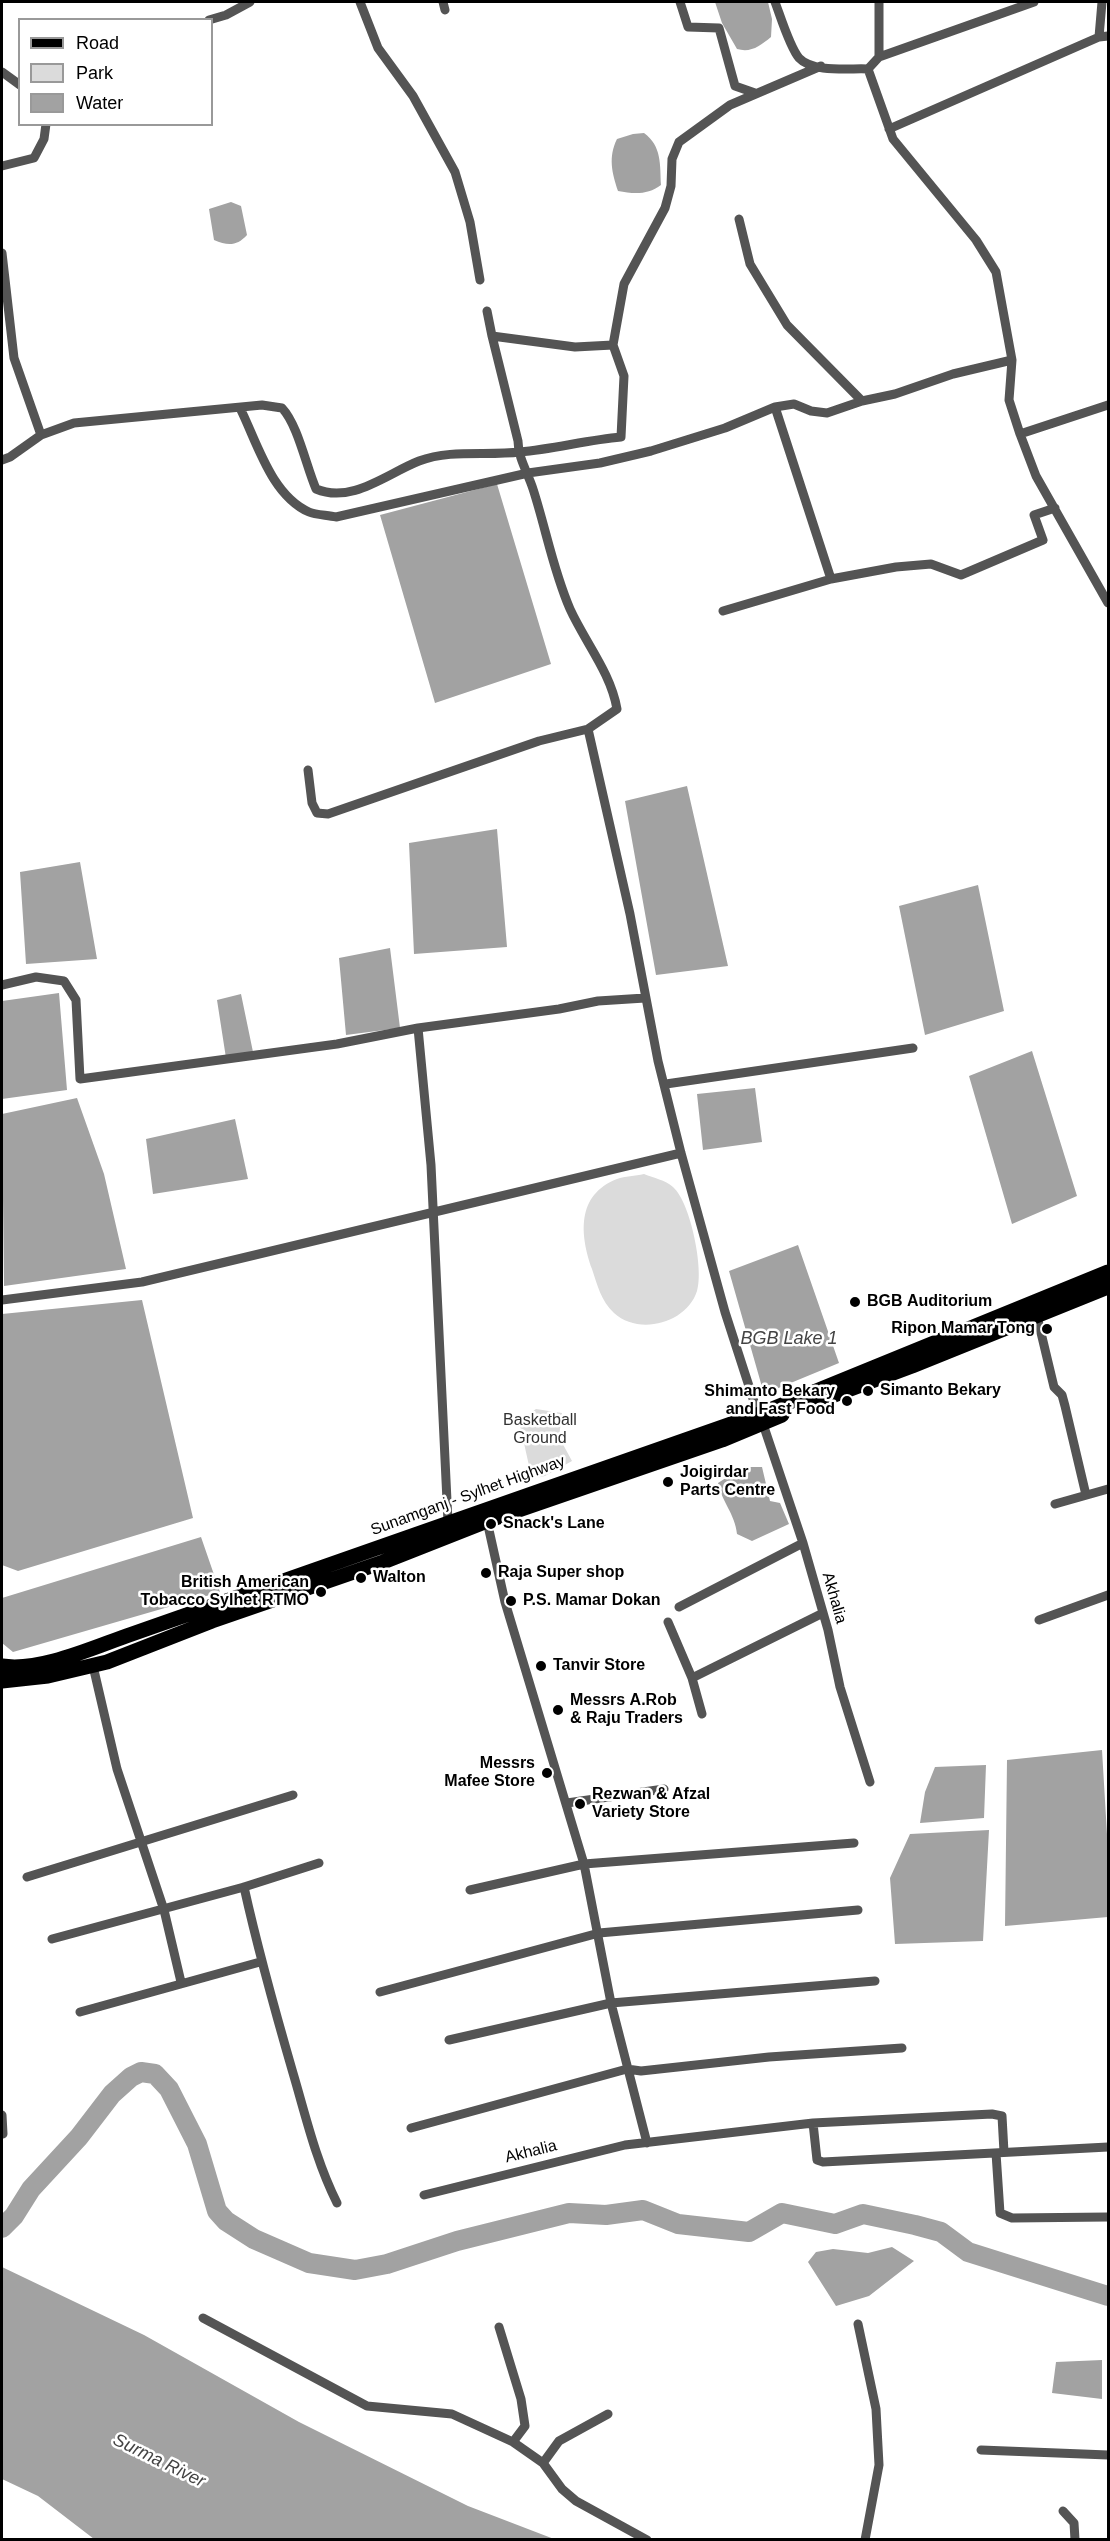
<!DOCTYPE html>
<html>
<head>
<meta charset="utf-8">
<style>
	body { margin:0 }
	#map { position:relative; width:1110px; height:2541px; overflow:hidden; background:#fff; font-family:Helvetica,sans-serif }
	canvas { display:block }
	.frame { position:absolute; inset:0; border:3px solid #000; pointer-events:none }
	.legend { position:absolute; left:18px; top:18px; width:195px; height:108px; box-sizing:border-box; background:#fff; border:2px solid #999; margin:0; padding:8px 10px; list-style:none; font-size:18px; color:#000 }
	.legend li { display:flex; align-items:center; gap:12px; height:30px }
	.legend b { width:30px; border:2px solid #999 }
</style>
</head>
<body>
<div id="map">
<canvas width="1110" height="2541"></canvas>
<div class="frame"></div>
<ul class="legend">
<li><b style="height:8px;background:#000"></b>Road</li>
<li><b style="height:16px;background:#dbdbdb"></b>Park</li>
<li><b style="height:16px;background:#a2a2a2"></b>Water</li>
</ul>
</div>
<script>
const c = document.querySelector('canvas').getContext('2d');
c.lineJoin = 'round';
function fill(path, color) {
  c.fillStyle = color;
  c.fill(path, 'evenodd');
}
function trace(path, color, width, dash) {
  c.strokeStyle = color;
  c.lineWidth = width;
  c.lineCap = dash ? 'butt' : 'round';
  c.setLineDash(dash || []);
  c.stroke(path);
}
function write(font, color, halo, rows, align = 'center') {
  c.font = font + ' Helvetica,sans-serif';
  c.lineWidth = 5;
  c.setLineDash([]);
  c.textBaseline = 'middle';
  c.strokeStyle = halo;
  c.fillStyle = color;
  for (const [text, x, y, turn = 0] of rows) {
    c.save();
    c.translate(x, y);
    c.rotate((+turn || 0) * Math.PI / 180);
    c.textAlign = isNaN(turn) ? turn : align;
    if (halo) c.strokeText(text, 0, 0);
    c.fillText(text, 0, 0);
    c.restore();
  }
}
fill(new Path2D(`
	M644,1174C654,1178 665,1180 673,1187C691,1203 704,1270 697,1291C687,1323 639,1336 614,1313C601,1301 597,1284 592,1269C580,1235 576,1195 617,1179C625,1176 635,1176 644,1174Z
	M536,1409L562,1413L559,1437L572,1461L545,1476L532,1479L519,1421Z`), '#dbdbdb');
fill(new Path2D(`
	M715,2H768L772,19L771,37C760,46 751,53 737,49L722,23Z
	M644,133C662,146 660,165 661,185C648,195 634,194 618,191C612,173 608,157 617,139L633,134Z
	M231,202L241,206L247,235C237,246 228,246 214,240L209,209Z
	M497,484L551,664L435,703L380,515Z
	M687,786L728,966L656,975L625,801Z
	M497,829L507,947L414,954L409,843Z
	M80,862L97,959L26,964L20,872Z
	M978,885L1004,1011L925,1035L899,906Z
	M390,948L400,1028L346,1035L339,958Z
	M59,993L67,1090L2,1099V1001Z
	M241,994L253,1052L226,1058L217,1000Z
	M1032,1051L1077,1196L1012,1224L969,1076Z
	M755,1088L762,1142L703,1150L697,1094Z
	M77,1098L104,1174L126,1269L4,1286L2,1114Z
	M235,1119L248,1179L153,1194L146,1139Z
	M798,1245L839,1363L764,1394L729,1271Z
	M142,1300L193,1518L18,1571L2,1565V1314Z
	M743,1467H762L770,1501L780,1503L789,1524L752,1541L737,1534C735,1514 722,1502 718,1483Z
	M201,1537L220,1592L13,1652L2,1643V1598Z
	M1102,1750L1108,1851V1917L1005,1926L1007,1760Z
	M986,1765L984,1818L920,1823L925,1792L935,1767Z
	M989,1830L983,1941L895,1944L890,1878L910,1834Z
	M892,2247L914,2261L869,2296L836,2306L808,2262L816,2252L833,2249L868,2253Z
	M2,2267L144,2335L299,2422L468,2506L554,2539H94L38,2496L2,2479Z
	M1102,2360V2399L1052,2393L1056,2362Z`), '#a2a2a2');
trace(new Path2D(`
	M2,2228L14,2216L31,2189L79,2137L112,2094L131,2077L141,2072L155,2074L169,2089L197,2144L217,2211L226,2221L254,2239L309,2263L355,2270L387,2264L457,2241L569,2213L606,2215L643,2210L678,2224L749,2232L782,2213L835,2224L863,2214L915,2225L941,2232L968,2252L1108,2296`), '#a2a2a2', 20);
trace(new Path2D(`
	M360,2L378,48L413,96L455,172L470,222L480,280
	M443,2L445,10
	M680,2L688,27L719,28L735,86L755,93
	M775,2C780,15 790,48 799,58C813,73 850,68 868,69L893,139L976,240L996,272L1012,360L1009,400L1020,434L1036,476L1108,603
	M879,2V57
	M209,20L226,15L250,2
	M1099,37L1102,2
	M868,69L879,57L1034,2
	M2,72L20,85
	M889,129L1099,37L1108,36
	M2,166L34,158L44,139L46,124
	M739,219L750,264L787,325L862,401L895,394L953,374L1012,360
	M2,253L14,358L41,435L74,423L262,405L282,408C298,425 306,466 316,489C352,504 386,474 419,461C451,449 486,456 520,452C554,449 587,440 621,437L624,376L613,345L624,284L665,208L671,186L672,159L679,142L730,105L821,66
	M487,311L492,336L575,347L613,345
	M492,336L518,441C518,458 528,473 533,489C546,529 553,570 570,609C585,642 611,673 617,709L588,729L630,914L658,1061L681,1153L725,1312L758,1414
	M775,407L831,579
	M240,408C257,442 271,495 309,512C316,515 328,515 336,517L528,473L600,463L651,451L725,428L775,407L794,404L811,411L827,413L862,401
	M1020,434L1108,405
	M2,460L10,457L41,435
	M723,611L831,579L896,567L931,564L961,575L1043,540L1034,515L1055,508
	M308,770L312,803L317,813L328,814L539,741L588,729
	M2,985L36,977L64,981L76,1000L80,1079L337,1044L418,1028L559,1009L598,1001L645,998
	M418,1028L431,1165L448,1522
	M666,1084L913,1048
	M2,1300L142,1282L681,1153
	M1037,1316L1054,1387L1062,1395L1065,1406L1086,1495
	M763,1424L803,1543L828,1630L840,1687L870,1782
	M1055,1504L1108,1489
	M487,1521L505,1602L584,1864L611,2003L647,2143
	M679,1607L803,1543
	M1039,1620L1108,1595
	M668,1622L692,1678L702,1714
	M93,1666L117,1769L164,1910L181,1982
	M692,1678L823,1613
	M567,1803L664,1789
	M27,1877L293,1795
	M244,1887C258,1950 275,2011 293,2073C306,2117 316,2161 337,2203
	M470,1890L584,1864L854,1843
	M52,1939L244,1887L319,1863
	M380,1992L599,1933L858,1910
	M80,2012L260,1962
	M449,2040L611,2003L875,1981
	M2,2115L3,2134
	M813,2123L817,2160L823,2162L1108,2147
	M411,2128L627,2069L641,2071L769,2057L902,2048
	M996,2153L1000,2213L1012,2218L1108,2217
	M424,2195L625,2145L813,2123L992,2114L1002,2116L1004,2152
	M203,2318L367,2406L452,2414L513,2442L543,2463L562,2489L576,2501L647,2540
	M858,2324L876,2409L879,2465L865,2540
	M499,2327L521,2399L525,2426L513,2442
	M981,2450L1108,2455
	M543,2463L559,2441L608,2414
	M1063,2511L1074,2523L1075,2540`), '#545454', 9);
trace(new Path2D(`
	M813,1403L912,1366L1108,1287
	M2,1666C41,1672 94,1647 132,1634L765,1412L1108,1272
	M2,1681L48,1676L107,1662L212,1621L383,1562L487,1521L722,1440L782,1415`), '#000', 15);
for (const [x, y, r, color] of [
	[855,1302,6,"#000"],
	[1047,1329,6,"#000"],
	[868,1391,6,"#000"],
	[847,1401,6,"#000"],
	[668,1482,6,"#000"],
	[491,1524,6,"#000"],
	[486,1573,6,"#000"],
	[361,1578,6,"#000"],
	[321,1592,6,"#000"],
	[511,1601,6,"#000"],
	[541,1666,6,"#000"],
	[558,1710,6,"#000"],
	[547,1773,6,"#000"],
	[580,1804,6,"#000"]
]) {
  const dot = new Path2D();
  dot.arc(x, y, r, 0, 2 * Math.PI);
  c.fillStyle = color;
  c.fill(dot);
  trace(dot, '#fff', 2);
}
write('bold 16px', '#000', '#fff', [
	["BGB Auditorium",867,1302],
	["Ripon Mamar Tong",1035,1329,"right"],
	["Simanto Bekary",880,1391],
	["Shimanto Bekary",835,1392,"right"],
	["and Fast Food",835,1410,"right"],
	["Joigirdar",680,1473],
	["Parts Centre",680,1491],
	["Snack's Lane",503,1524],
	["Raja Super shop",498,1573],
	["Walton",373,1578],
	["British American",309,1583,"right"],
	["Tobacco Sylhet RTMO",309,1601,"right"],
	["P.S. Mamar Dokan",523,1601],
	["Tanvir Store",553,1666],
	["Messrs A.Rob",570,1701],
	["& Raju Traders",570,1719],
	["Messrs",535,1764,"right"],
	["Mafee Store",535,1782,"right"],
	["Rezwan & Afzal",592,1795],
	["Variety Store",592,1813]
], 'left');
write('16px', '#323232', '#fff', [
	["Basketball",540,1421],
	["Ground",540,1439]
]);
write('16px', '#000', '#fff', [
	["Sunamganj - Sylhet Highway",468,1496,-20],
	["Akhalia",834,1598,74],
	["Akhalia",531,2152,-14]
]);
write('italic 18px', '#434343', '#fff', [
	["BGB Lake 1",789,1339],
	["Surma River",159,2461,26]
]);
</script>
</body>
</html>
